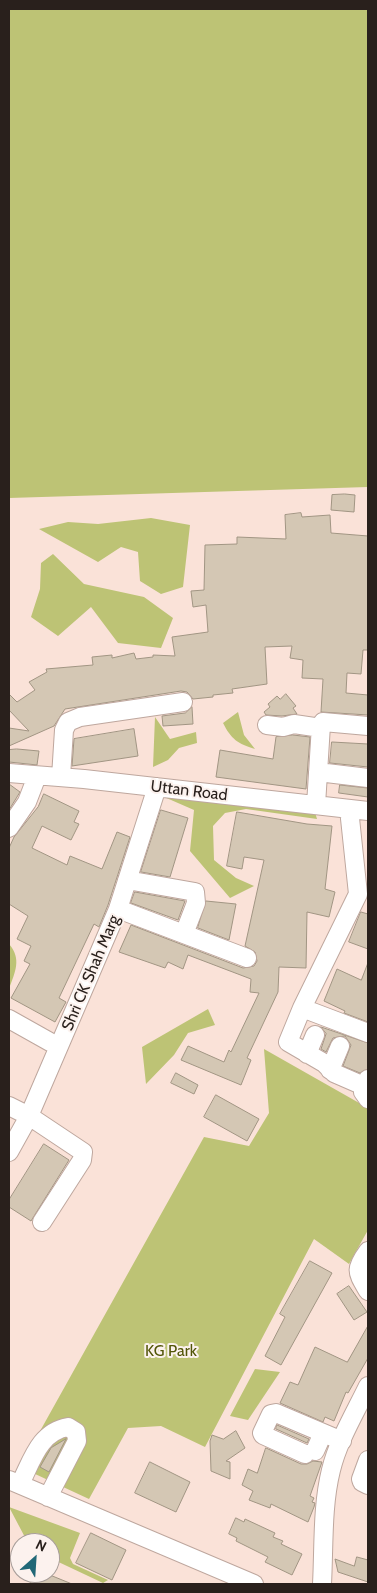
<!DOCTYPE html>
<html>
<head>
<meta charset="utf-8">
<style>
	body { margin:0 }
	#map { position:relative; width:377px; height:1593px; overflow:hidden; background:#fae2d8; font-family:Cabin,sans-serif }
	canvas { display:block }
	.frame { position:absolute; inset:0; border:10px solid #29201c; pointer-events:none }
	.north { position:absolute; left:10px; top:1533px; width:50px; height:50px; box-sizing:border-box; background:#fcf2ee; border:1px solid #a89e9a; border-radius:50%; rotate:26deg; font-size:14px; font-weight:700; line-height:20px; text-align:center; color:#29201c }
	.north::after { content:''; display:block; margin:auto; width:18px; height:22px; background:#216877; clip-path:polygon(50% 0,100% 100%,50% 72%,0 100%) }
</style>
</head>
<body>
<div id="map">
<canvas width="377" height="1593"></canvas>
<div class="frame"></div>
<div class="north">N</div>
</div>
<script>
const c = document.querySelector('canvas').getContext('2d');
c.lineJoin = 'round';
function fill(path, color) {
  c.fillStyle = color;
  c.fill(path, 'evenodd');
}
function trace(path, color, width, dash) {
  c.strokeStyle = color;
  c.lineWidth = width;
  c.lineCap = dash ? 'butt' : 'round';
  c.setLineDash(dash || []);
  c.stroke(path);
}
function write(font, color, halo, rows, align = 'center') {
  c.font = font + ' Cabin,sans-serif';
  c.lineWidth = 4;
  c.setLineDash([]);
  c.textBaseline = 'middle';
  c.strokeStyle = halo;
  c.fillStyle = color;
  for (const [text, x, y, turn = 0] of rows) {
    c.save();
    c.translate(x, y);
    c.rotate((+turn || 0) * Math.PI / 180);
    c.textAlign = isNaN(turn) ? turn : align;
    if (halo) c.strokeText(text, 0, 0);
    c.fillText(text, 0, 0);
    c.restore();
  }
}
fill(new Path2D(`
	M9,9H368V487L9,498Z
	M151,518L190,525L183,587L161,594L140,581L138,552L121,547L98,562L39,529L68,522L98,524Z
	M53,554L84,584L144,597L173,618L161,648L118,643L91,607L58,636L31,617L40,589L41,563Z
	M238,712L244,735L255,749C238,744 231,739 223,723Z
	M155,717L170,739L196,732L197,743L179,748L168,760L153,767Z
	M155,793L314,809L317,819L246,809L225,813L213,826L214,860L236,878L254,886L230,898L190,851L194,810Z
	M9,944C22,959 15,972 9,989Z
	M208,1009L215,1025L188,1033L174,1055L146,1084L142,1047Z
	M264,1049L368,1108V1230L349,1264L314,1239L205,1447L161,1426L128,1428L89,1499L20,1467L204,1137L249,1146L269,1113Z
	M255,1369L280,1372L248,1420L230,1416Z
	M9,1507L80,1533L70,1558L73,1564L108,1580L103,1583L50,1558V1543H28Z`), '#bdc375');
const building = new Path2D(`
	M345,494L355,495L354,512L331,510L332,495Z
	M301,513L302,517L330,515L331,533L368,536V650H363L361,674L347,673L346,693L368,695V715L321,712L323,679L302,678L303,660L290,658L292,646L265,647L267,684L232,689L233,693L213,695V697L193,699L187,692L181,691L65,709L54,726L9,746V728L29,731L9,710V694L17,702L35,690L29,682L47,672L46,669L93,665L92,657L112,655V658L134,653L136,659L153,657V655L175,656L172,637L208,632L206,605L193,607L191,591L204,590L205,545L237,544V537L286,539L285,515Z
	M286,694L296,706L293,708L297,714L282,716L266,715L264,712L270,707L268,704L277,696L280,699Z
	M192,707L193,724L163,726L162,716L185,713Z
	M134,729L138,756L72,766L74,739Z
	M293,735L310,737L306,789L216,777L220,750L273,759L276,737Z
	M332,742L368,744V767L330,763Z
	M17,749L39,751L37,765L9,762V750Z
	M9,784L20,792L9,810Z
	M340,785L368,788V797L339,793Z
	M44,794L79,811L74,822L79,824L71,840L42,826L32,848L67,865L70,856L102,869L117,832L130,837L108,905L99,927L94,924L59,998L66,1002L55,1022L11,998L30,964L24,961L31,946L17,939L28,916L9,904V848L14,837L38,807Z
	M161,810L188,818L170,877L141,872Z
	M237,812L307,824L332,826L325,889L335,892L329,917L307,912L306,968L279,967L278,992L247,1058L251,1060L241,1085L181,1060L188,1046L224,1062L229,1050L231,1052L259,993L250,992L251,979L188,955L183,969L168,962L165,968L119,952L131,925L243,968L254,966L257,961L255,952L245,946L264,860L244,857L242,869L227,866Z
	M135,892L185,901L178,920L131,903Z
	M206,901L236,904L229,940L198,928Z
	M361,912L368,914V949L349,942Z
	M368,963V1022L344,1013L345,1011L324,1001L337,969L361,980Z
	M321,1027L368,1043V1069L360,1073L343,1066L351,1045L345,1036L333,1038L326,1052L321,1049L326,1034Z
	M176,1073L198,1085L194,1094L171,1083Z
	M216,1095L259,1119L247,1141L204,1117Z
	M44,1144L69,1160L31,1221L9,1207V1200Z
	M310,1261L332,1273L281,1365L265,1356L285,1317L280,1314Z
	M349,1286L367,1312L354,1320L337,1294Z
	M368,1326V1358L348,1393L346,1392L334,1421L325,1417L323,1422L280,1403L290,1382L298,1385L315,1347L347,1362Z
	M277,1425L309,1439L307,1443L276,1429Z
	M236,1431L245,1448L226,1461L230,1462V1479L211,1471L210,1441L212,1435L223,1439Z
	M66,1439L49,1472L40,1467L51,1448Z
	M266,1448L301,1464H307L313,1461L322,1462L310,1496L314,1498L312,1502L315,1503L314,1507L308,1522L271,1504L270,1508L249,1500L253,1491L242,1485L248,1469L257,1473Z
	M150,1462L190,1482L176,1512L135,1493Z
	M236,1518L244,1522L245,1519L275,1533L273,1537L283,1541L281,1544L302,1554L292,1575L265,1562L268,1557L236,1541L237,1538L229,1534Z
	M91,1533L126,1550L112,1580L76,1563Z
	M357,1557L368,1560V1582L338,1572L335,1559L354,1566Z
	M35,1573H45L72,1584H30Z`);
fill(building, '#d4c7b4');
trace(building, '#a19583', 1);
const minor = new Path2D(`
	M267,725L283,727L294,724L321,728
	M318,772L368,778
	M9,773L84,779L368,811
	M61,777L64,730L68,722L80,717L183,702
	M316,805L321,725L323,722L368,726
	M349,809L358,894L302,1008L368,1033
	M9,828L27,802L37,776
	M127,880L195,892L196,903L184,934
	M118,909L247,958
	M302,1008L288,1042L324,1063L334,1073L357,1083
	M9,1019L50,1042
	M307,1054L315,1035
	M330,1070L340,1046
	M368,1079L363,1092L368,1099
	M9,1106L29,1116L83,1152L82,1160L42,1222
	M9,1152L29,1116L118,909L157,787
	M368,1251C354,1270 357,1272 368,1291
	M315,1451L323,1433
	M305,1454L263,1435L262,1433L271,1414L276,1413L342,1441
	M368,1460L361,1479L362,1482L368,1485
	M9,1480L254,1584
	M20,1484C32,1461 39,1432 68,1427L76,1432L77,1441L48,1497
	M322,1584C324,1547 322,1506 331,1470C338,1441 355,1413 368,1386`);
trace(minor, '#bea79e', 20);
trace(minor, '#fff', 18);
write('16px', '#29201c', '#fcf2ee', [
	["Uttan Road",189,791,7],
	["Shri CK Shah Marg",91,973,-67]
]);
write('16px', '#525508', '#fcf2ee', [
	["KG Park",171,1351]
]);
</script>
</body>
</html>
